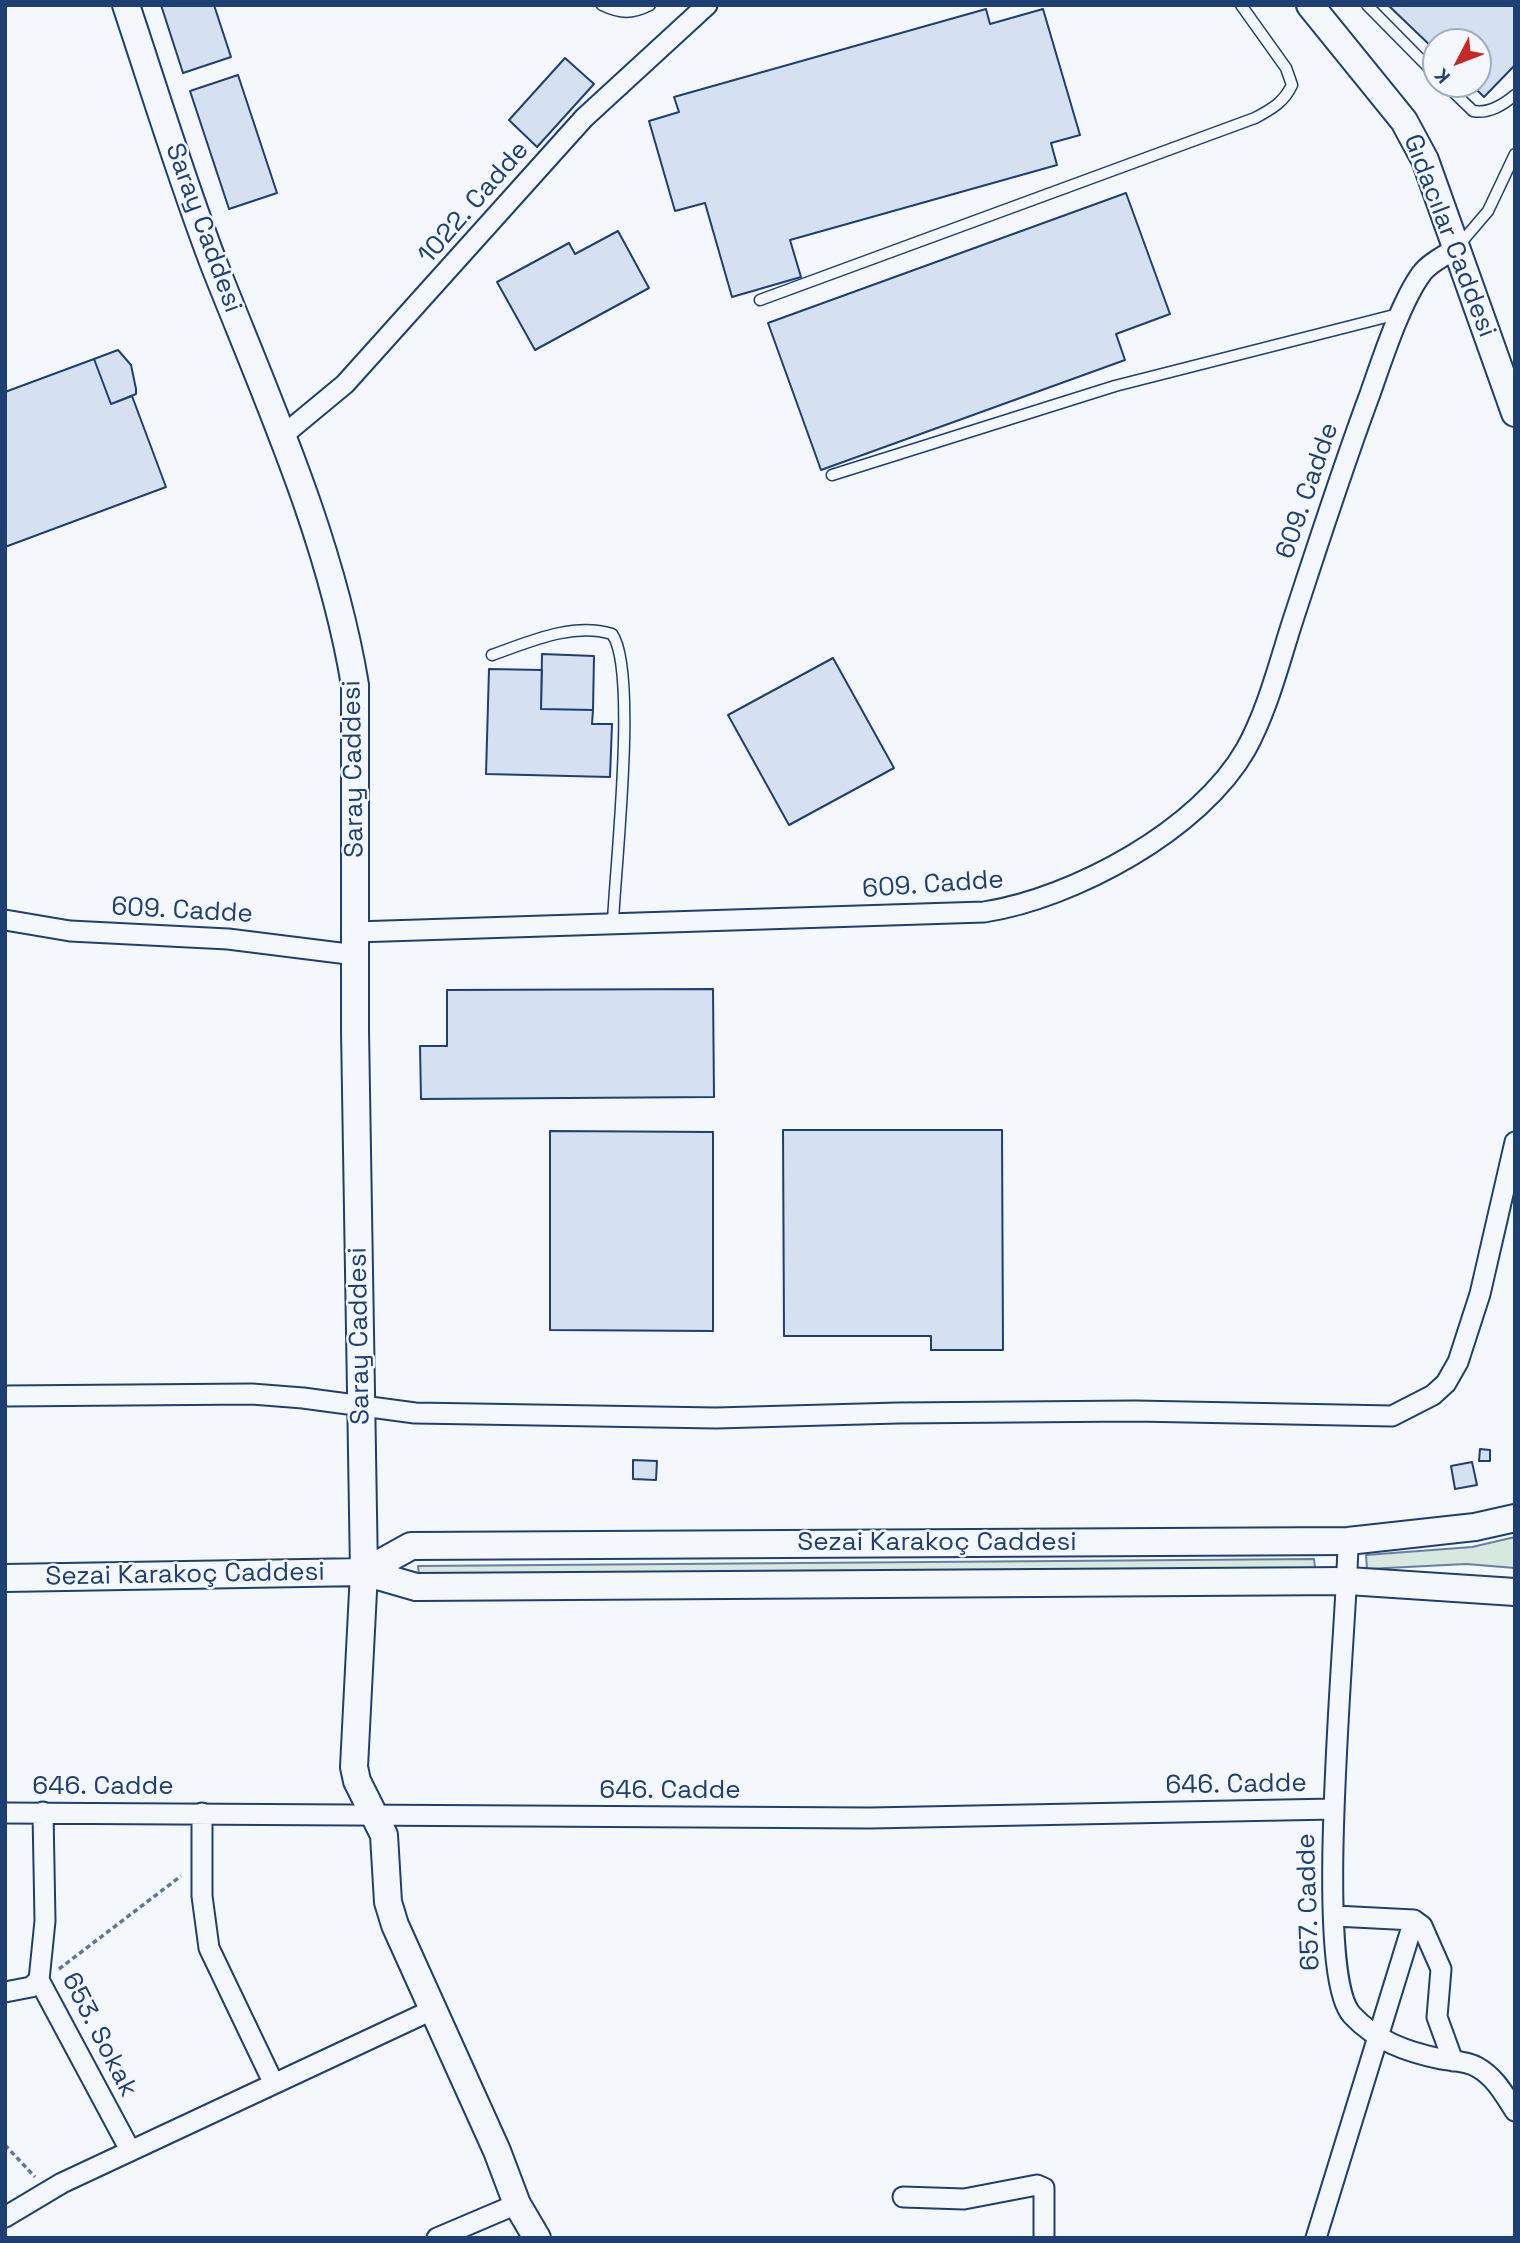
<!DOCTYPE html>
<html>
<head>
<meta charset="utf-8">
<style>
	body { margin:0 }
	#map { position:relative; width:1520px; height:2243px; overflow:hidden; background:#f4f7fb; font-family:"Space Grotesk",sans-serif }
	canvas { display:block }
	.frame { position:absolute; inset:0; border:7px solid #1d3f73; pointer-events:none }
	.north { position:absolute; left:1422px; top:28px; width:70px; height:70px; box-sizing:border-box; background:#f4f7fb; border:2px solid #9eadc5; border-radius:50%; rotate:228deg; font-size:19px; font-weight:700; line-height:28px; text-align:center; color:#1d3f73 }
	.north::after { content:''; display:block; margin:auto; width:24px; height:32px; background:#c62828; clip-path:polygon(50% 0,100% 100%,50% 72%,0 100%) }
</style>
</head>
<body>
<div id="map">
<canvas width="1520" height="2243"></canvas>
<div class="frame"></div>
<div class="north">K</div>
</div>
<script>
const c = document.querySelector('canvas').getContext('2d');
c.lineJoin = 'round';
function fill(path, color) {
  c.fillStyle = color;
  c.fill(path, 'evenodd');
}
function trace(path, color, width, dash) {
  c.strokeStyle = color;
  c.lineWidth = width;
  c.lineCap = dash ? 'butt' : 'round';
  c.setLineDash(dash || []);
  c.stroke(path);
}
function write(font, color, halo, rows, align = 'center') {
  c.font = font + ' "Space Grotesk",sans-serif';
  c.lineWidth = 5;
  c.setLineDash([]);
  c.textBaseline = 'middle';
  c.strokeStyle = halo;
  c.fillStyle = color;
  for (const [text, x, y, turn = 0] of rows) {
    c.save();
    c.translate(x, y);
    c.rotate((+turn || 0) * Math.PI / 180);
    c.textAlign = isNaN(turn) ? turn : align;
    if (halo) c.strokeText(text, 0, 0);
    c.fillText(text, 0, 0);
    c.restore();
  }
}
const green = new Path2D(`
	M1515,1537V1568L1466,1564L1367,1569L1366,1555L1472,1547Z
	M1314,1559L1315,1568L419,1574L418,1566Z`);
fill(green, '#d7e8df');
trace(green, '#687fa3', 2);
const building = new Path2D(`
	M161,5H214L231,57L183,73Z
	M1388,5H1515V65L1484,97L1471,84H1478V42H1436V51Z
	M986,9L990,24L1043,9L1080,135L1051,143L1057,165L790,240L801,277L732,297L705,203L675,211L649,121L679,112L674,97Z
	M565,58L594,84L537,147L509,120Z
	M238,75L277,193L229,209L190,91Z
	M1126,193L1170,314L1116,334L1125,360L821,470L768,323Z
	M618,231L649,288L535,350L497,282L569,243L575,254Z
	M118,350L131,365L136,389V394L111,404L94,359Z
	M94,359L111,404L132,396L166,487L5,547V392Z
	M542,654L594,656L593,710L541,709Z
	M833,658L894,768L789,825L728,715Z
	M489,669L542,670L541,709L593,710L592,724H612L610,777L486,774Z
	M713,989L714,1097L421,1099L420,1046H447V990Z
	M783,1130H1002L1003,1350H931V1336H784Z
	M550,1131L713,1132V1331L550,1330Z
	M1480,1449L1490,1450V1461H1479Z
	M633,1460L657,1461L656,1480L633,1479Z
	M1472,1462L1477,1485L1455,1489L1451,1466Z`);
fill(building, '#d5e0f0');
trace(building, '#1d3f73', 2);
const lane = new Path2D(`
	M602,5C621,14 632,14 650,5
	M1367,5L1436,75
	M1445,84L1473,111C1489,114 1503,105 1515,95
	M1459,245L1488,211L1515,154
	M760,300L1255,118C1272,109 1284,102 1292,85L1286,68L1241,5
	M832,475L1115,386L1402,313
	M492,655C529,642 572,622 612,634C638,669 615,869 613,922`);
const street = new Path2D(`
	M281,437L345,384L584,118L707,5
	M5,920L70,931L228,939L356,955
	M355,932L984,912C1074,898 1200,830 1246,749C1268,709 1279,663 1293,620C1318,544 1342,469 1370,394C1382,360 1401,301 1422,273C1429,263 1446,255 1456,248
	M5,1396L252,1394L303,1398L415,1413L716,1418L898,1413L1135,1411L1392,1416L1433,1395L1446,1383L1458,1362L1480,1294L1515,1142
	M1348,1541C1348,1619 1311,1971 1352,2015C1376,2041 1407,2052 1441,2059C1452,2061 1467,2061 1477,2067C1495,2077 1504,2094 1515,2111
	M43,1812L45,1921L39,1980L130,2150
	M5,1813L870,1818L1334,1809
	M202,1813V1896L209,1948L273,2082
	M1335,1916L1414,1920L1422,1926L1441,1969L1437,2017L1453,2061
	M5,1992L31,1987L39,1980
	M903,2197L964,2199L1037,2185L1044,2188V2238
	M5,2217L62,2183L432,2010
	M437,2238L517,2204
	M1316,2238L1414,1920`);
const secondary = new Path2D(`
	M126,5C155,92 182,181 215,267C269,403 331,540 355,685V1030L364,1572L354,1767L357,1781L384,1835L388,1902L395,1925L497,2151L517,2204L537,2238
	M1310,5L1404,121L1425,160L1515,413
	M364,1572L411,1546L1348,1541L1475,1527L1515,1518
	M5,1578L364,1572L416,1587L1348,1581L1515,1592`);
trace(lane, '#1d3f73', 13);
trace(street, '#1d3f73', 23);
trace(secondary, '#1d3f73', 30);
trace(new Path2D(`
	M59,1969L181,1876
	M5,2145L35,2177`), '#5e769c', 3.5, [5, 3.5]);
trace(lane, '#f4f7fb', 10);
trace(street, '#f4f7fb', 19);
trace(secondary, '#f4f7fb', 26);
write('26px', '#1d3f73', '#f4f7fb', [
	["1022. Cadde",474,203,-49],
	["Saray Caddesi",203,228,70],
	["Gıdacılar Caddesi",1449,236,69],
	["609. Cadde",1308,491,-71],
	["Saray Caddesi",354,769,-91],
	["609. Cadde",933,885,-4],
	["609. Cadde",182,911,3],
	["Saray Caddesi",360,1336,-91],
	["Sezai Karakoç Caddesi",937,1543],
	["Sezai Karakoç Caddesi",185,1575,-1],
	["646. Cadde",1236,1785,-1],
	["646. Cadde",103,1787],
	["646. Cadde",670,1791],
	["657. Cadde",1309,1902,-92],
	["653. Sokak",99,2035,63]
]);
</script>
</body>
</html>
